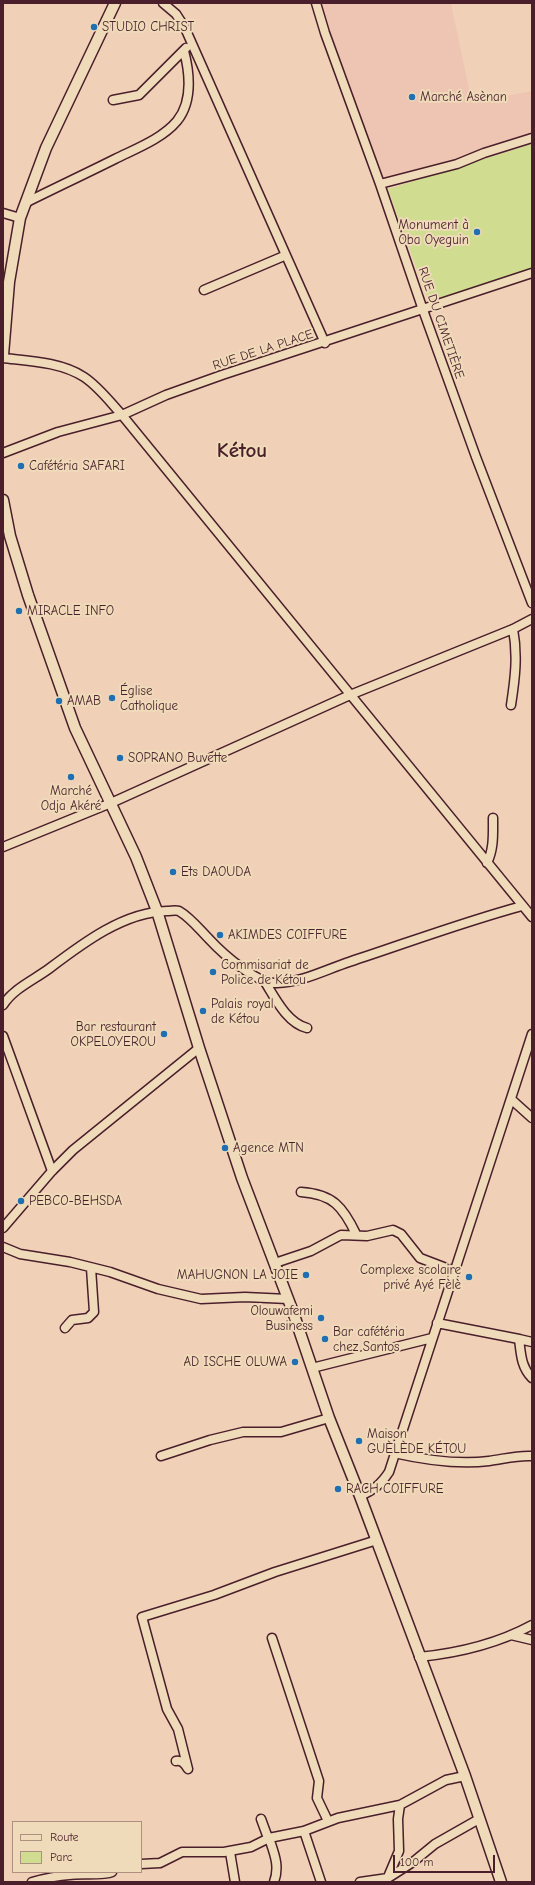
<!DOCTYPE html>
<html>
<head>
<meta charset="utf-8">
<style>
	body { margin:0 }
	#map { position:relative; width:535px; height:1885px; overflow:hidden; background:#f0d0b7; font-family:"Comic Neue",sans-serif }
	canvas { display:block }
	.frame { position:absolute; inset:0; border:4px solid #4a1f2b; pointer-events:none }
	.legend { position:absolute; left:12px; top:1821px; width:130px; height:52px; box-sizing:border-box; background:#efdbb9; border:1px solid #ad9080; margin:0; padding:5px 7px; list-style:none; font-size:12px; color:#4a1f2b }
	.legend li { display:flex; align-items:center; gap:8px; height:20px }
	.legend b { width:20px; border:1px solid #ad9080 }
	.scale { position:absolute; left:393px; top:1855px; width:102px; height:18px; box-sizing:border-box; border:2px solid #4a1f2b; border-top:0; padding-left:5px; font-size:12px; line-height:14px; white-space:nowrap; color:#4a1f2b; -webkit-text-stroke:3px #efdbb9; paint-order:stroke }
</style>
</head>
<body>
<div id="map">
<canvas width="535" height="1885"></canvas>
<div class="frame"></div>
<ul class="legend">
<li><b style="height:5px;background:#efdbb9"></b>Route</li>
<li><b style="height:11px;background:#d0dd91"></b>Parc</li>
</ul>
<div class="scale">100 m</div>
</div>
<script>
const c = document.querySelector('canvas').getContext('2d');
c.lineJoin = 'round';
function fill(path, color) {
  c.fillStyle = color;
  c.fill(path, 'evenodd');
}
function trace(path, color, width, dash) {
  c.strokeStyle = color;
  c.lineWidth = width;
  c.lineCap = dash ? 'butt' : 'round';
  c.setLineDash(dash || []);
  c.stroke(path);
}
function write(font, color, halo, rows, align = 'center') {
  c.font = font + ' "Comic Neue",sans-serif';
  c.lineWidth = 4;
  c.setLineDash([]);
  c.textBaseline = 'middle';
  c.strokeStyle = halo;
  c.fillStyle = color;
  for (const [text, x, y, turn = 0] of rows) {
    c.save();
    c.translate(x, y);
    c.rotate((+turn || 0) * Math.PI / 180);
    c.textAlign = isNaN(turn) ? turn : align;
    if (halo) c.strokeText(text, 0, 0);
    c.fillText(text, 0, 0);
    c.restore();
  }
}
fill(new Path2D(`
	M320,3H454L451,4L472,103L532,91V136L382,182Z`), '#edc5b2');
fill(new Path2D(`
	M532,144V269L429,303L388,189Z`), '#d0dd91');
const minor = new Path2D(`
	M163,3L176,14L185,28L325,343
	M316,3L325,33L380,184L423,310L476,457L532,603
	M113,100L139,95L186,48
	M380,184L457,164L484,153L532,138
	M25,203C55,188 85,174 115,159C135,149 162,139 177,121C193,101 190,74 184,51
	M3,213L20,218
	M204,290L284,256
	M3,358C29,361 61,362 84,377C99,387 110,402 122,415L532,917
	M3,453L58,432L122,415L166,395L222,375L532,273
	M511,705C515,679 518,655 513,629
	M3,847L111,803L350,695L513,629L532,619
	M487,863C494,849 493,834 493,818
	M265,982C275,998 287,1023 307,1028
	M3,1005C14,988 34,980 50,968C83,943 124,912 167,911C171,911 176,910 179,911C191,918 200,930 210,940C223,954 258,985 277,983C303,982 325,970 349,962C407,943 463,922 522,906
	M3,1036L52,1171
	M512,1100L532,1118
	M301,1192C333,1194 343,1207 356,1234
	M3,1228L52,1171L73,1150L199,1048
	M3,1247L20,1254L70,1262L110,1272L158,1289L201,1299L245,1297L288,1299
	M275,1263L311,1251L341,1235L367,1236L393,1230L401,1234L420,1258L454,1271
	M437,1323L519,1339C521,1354 521,1367 532,1378
	M65,1328L72,1320L88,1318L94,1312L91,1268
	M519,1339L532,1342
	M312,1368L432,1338
	M394,1453C425,1460 458,1465 489,1461C504,1459 517,1455 532,1456
	M161,1456L210,1440L243,1432H281L329,1418
	M360,1496C374,1490 381,1484 389,1472L532,1034
	M511,1635L532,1640
	M272,1638L319,1781L317,1798L328,1821
	M419,1657C459,1653 497,1644 532,1625
	M176,1761C182,1760 185,1764 188,1769L178,1729L167,1709L142,1617L214,1595L275,1572L377,1540
	M261,1819L268,1838
	M304,1831L321,1882
	M269,1838C274,1853 280,1866 274,1882
	M230,1852L235,1882
	M141,1864L160,1863L182,1852H224L251,1847L269,1838L304,1831L338,1818L400,1805L446,1780L465,1776
	M388,1877L399,1851L398,1819L400,1805
	M32,1882C43,1879 57,1876 69,1875C80,1873 103,1876 112,1872
	M360,1882L388,1878L413,1862L435,1844L479,1819`);
const major = new Path2D(`
	M3,355L9,282L20,218L46,148L115,3
	M3,500L10,536L28,595L75,728L136,857L157,911L199,1048L242,1178L293,1312L329,1418L360,1496L465,1776L501,1882`);
trace(minor, '#4a1f2b', 11);
trace(major, '#4a1f2b', 13);
trace(minor, '#efdbb9', 8);
trace(major, '#efdbb9', 10);
for (const [x, y, r, color] of [
	[94,27,4,"#1f6fb2"],
	[412,97,4,"#1f6fb2"],
	[477,232,4,"#1f6fb2"],
	[21,466,4,"#1f6fb2"],
	[19,611,4,"#1f6fb2"],
	[112,698,4,"#1f6fb2"],
	[59,701,4,"#1f6fb2"],
	[120,758,4,"#1f6fb2"],
	[71,777,4,"#1f6fb2"],
	[173,872,4,"#1f6fb2"],
	[220,935,4,"#1f6fb2"],
	[213,972,4,"#1f6fb2"],
	[203,1011,4,"#1f6fb2"],
	[164,1034,4,"#1f6fb2"],
	[225,1148,4,"#1f6fb2"],
	[21,1201,4,"#1f6fb2"],
	[306,1275,4,"#1f6fb2"],
	[469,1277,4,"#1f6fb2"],
	[321,1318,4,"#1f6fb2"],
	[325,1339,4,"#1f6fb2"],
	[295,1362,4,"#1f6fb2"],
	[359,1441,4,"#1f6fb2"],
	[338,1489,4,"#1f6fb2"]
]) {
  const dot = new Path2D();
  dot.arc(x, y, r, 0, 2 * Math.PI);
  c.fillStyle = color;
  c.fill(dot);
  trace(dot, '#efdbb9', 1.5);
}
write('13px', '#4a1f2b', '#efdbb9', [
	["STUDIO CHRIST",102,27],
	["Marché Asènan",420,97],
	["Monument à",469,225,"right"],
	["Oba Oyeguin",469,240,"right"],
	["Cafétéria SAFARI",29,466],
	["MIRACLE INFO",27,611],
	["Église",120,691],
	["Catholique",120,706],
	["AMAB",67,701],
	["SOPRANO Buvette",128,758],
	["Marché",71,791,"center"],
	["Odja Akéré",71,806,"center"],
	["Ets DAOUDA",181,872],
	["AKIMDES COIFFURE",228,935],
	["Commisariat de",221,965],
	["Police de Kétou",221,980],
	["Palais royal",211,1004],
	["de Kétou",211,1019],
	["Bar restaurant",156,1027,"right"],
	["OKPELOYEROU",156,1042,"right"],
	["Agence MTN",233,1148],
	["PEBCO-BEHSDA",29,1201],
	["Complexe scolaire",461,1270,"right"],
	["privé Ayé Fèlè",461,1285,"right"],
	["MAHUGNON LA JOIE",298,1275,"right"],
	["Olouwafemi",313,1311,"right"],
	["Business",313,1326,"right"],
	["Bar cafétéria",333,1332],
	["chez Santos",333,1347],
	["AD ISCHE OLUWA",287,1362,"right"],
	["Maison",367,1434],
	["GUÈLÈDE KÉTOU",367,1449],
	["RACH COIFFURE",346,1489]
], 'left');
write('13px', '#4a1f2b', '#efdbb9', [
	["RUE DU CIMETIÈRE",441,323,71],
	["RUE DE LA PLACE",263,350,-18]
]);
write('bold 21px', '#4a1f2b', '#efdbb9', [
	["Kétou",242,451]
]);
</script>
</body>
</html>
